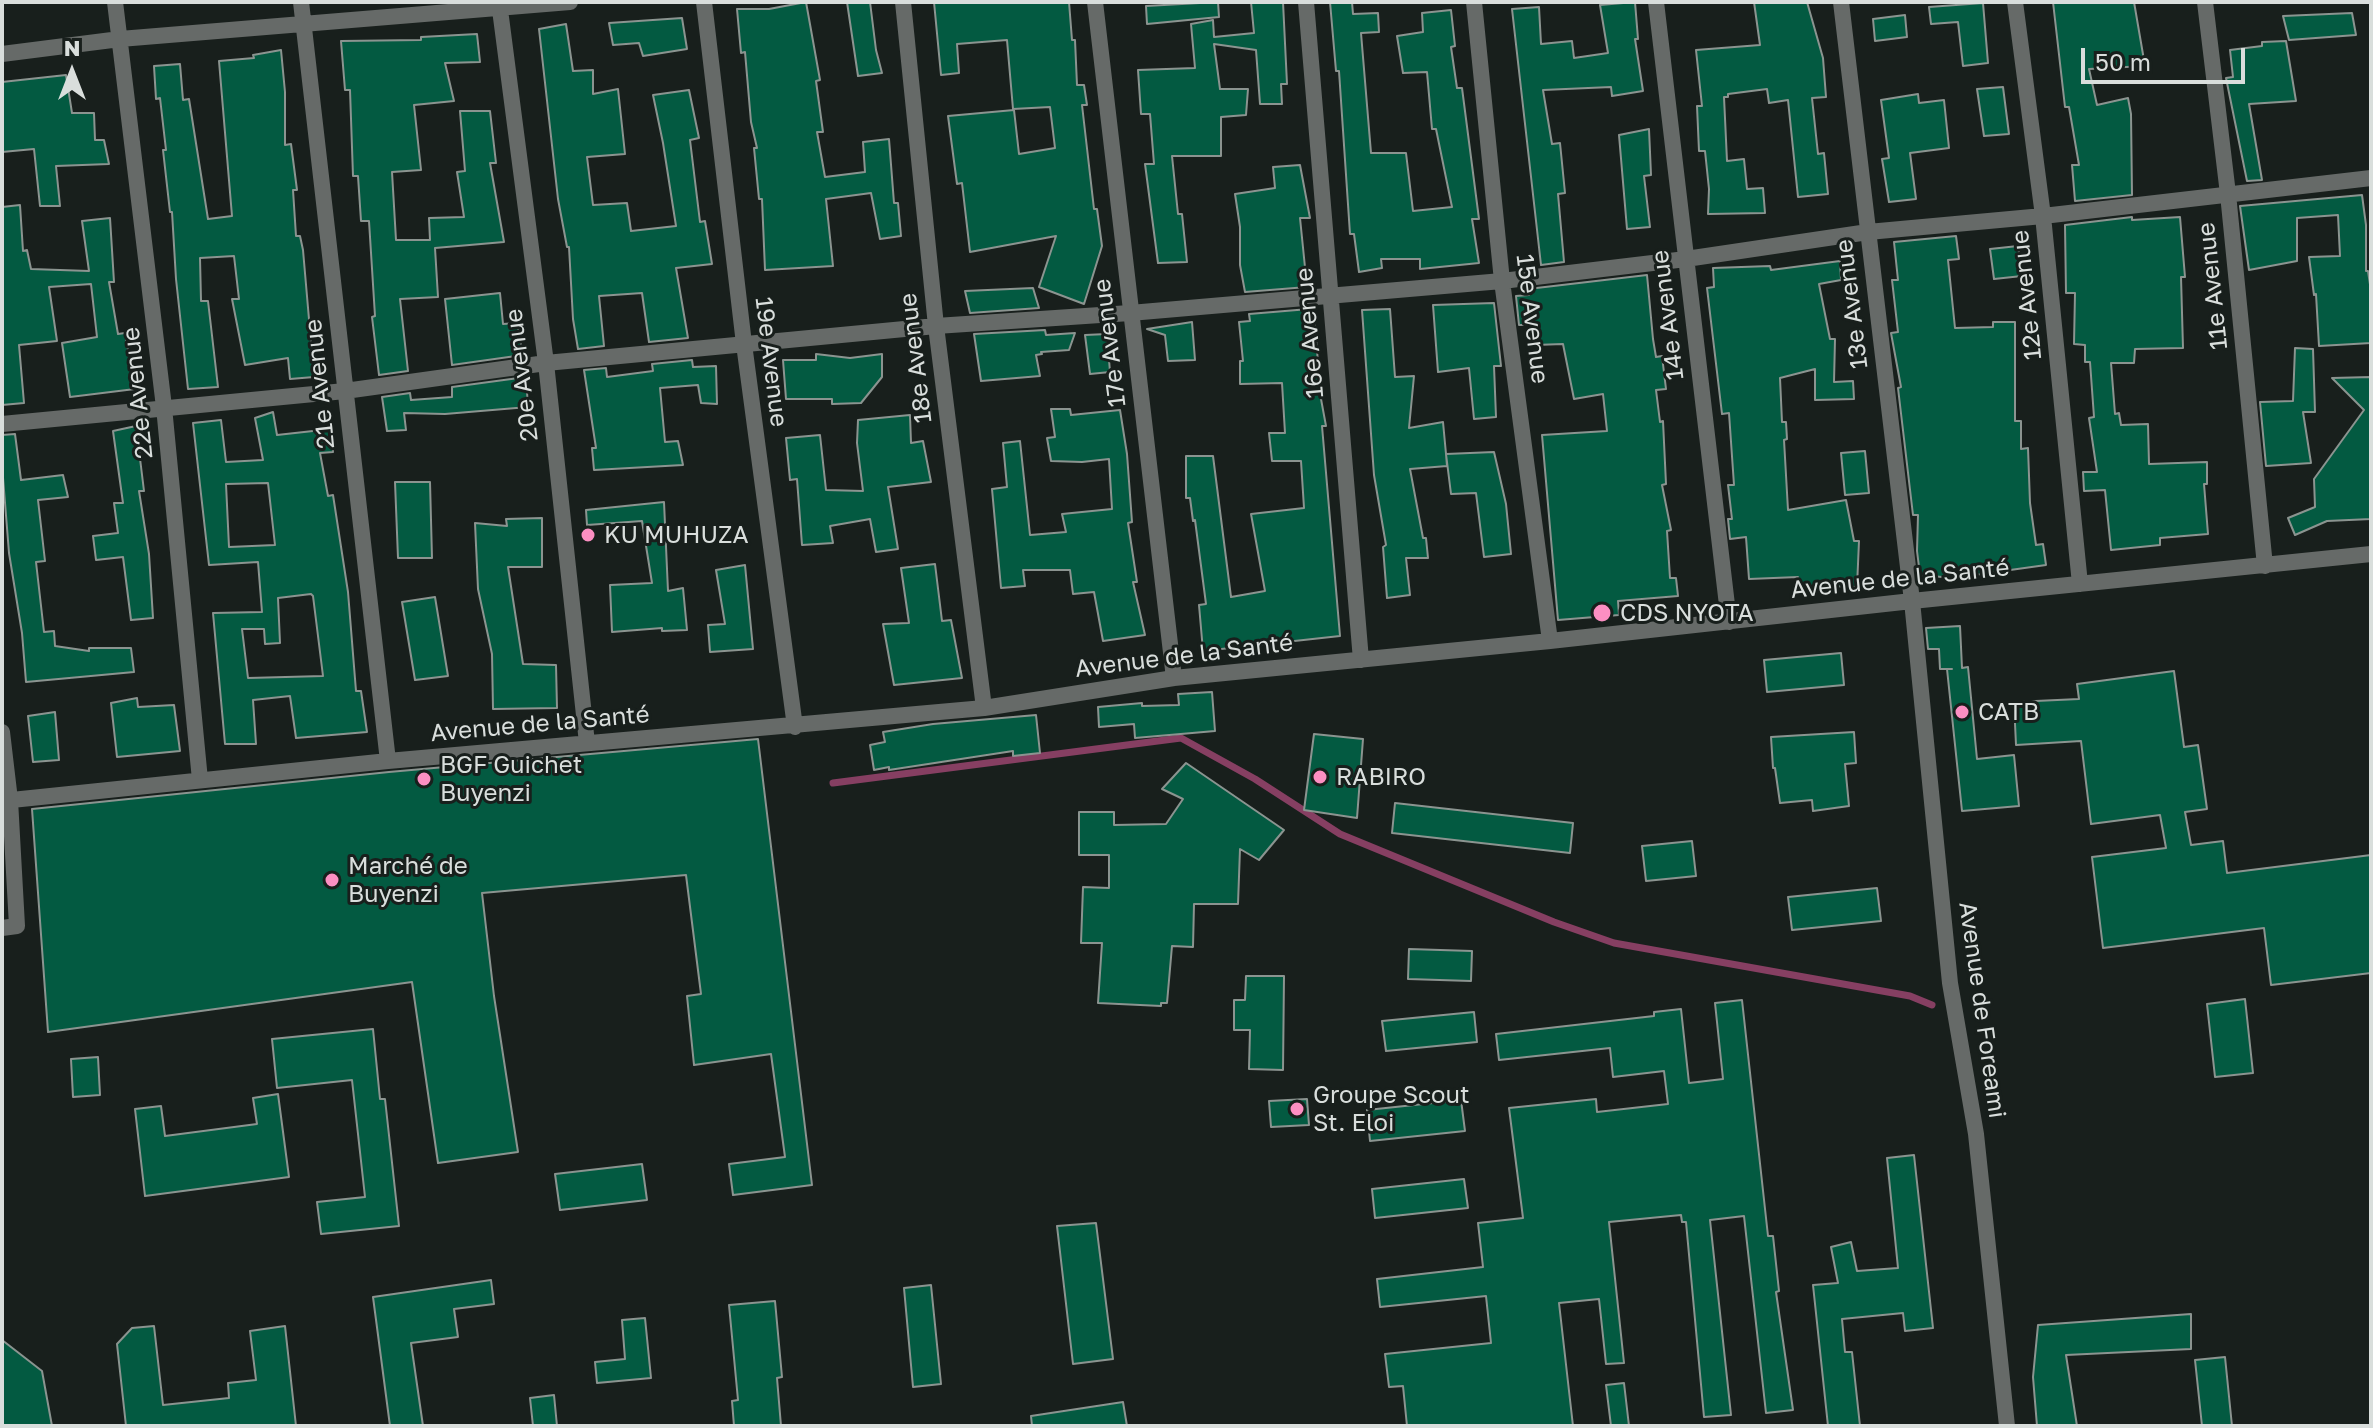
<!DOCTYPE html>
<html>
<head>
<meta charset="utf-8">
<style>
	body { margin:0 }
	#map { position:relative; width:2373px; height:1428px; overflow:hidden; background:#181f1c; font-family:"Golos Text",sans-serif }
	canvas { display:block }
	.frame { position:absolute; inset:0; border:4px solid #d9dedc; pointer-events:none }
	.north { position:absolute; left:32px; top:32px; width:80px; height:80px; -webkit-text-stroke:6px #181f1c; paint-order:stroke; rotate:0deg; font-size:22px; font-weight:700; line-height:32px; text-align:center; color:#d9dedc }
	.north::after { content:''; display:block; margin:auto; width:28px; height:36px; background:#d9dedc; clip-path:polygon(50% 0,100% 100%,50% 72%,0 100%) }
	.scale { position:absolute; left:2081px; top:48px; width:164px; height:36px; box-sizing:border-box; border:4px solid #d9dedc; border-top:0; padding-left:10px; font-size:24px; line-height:28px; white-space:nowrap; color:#d9dedc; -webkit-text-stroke:6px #181f1c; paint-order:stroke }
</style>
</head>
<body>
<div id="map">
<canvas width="2373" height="1428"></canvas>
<div class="frame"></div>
<div class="north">N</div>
<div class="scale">50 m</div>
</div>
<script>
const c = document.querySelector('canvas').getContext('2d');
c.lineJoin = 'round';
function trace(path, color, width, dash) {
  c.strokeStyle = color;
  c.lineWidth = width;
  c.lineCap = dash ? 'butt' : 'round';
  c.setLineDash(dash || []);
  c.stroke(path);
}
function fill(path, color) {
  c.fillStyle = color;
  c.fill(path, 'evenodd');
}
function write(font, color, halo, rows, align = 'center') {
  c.font = font + ' "Golos Text",sans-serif';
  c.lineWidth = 6;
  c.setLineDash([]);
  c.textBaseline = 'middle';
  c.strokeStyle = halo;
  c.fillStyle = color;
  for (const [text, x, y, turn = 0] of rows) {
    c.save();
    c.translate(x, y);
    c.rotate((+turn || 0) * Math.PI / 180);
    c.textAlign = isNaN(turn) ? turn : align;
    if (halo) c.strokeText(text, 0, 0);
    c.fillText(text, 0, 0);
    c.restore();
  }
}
trace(new Path2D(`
	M833,783L1181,738L1255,779L1340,834L1554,922L1614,943L1910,996L1932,1005`), '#863f62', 7);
const building = new Path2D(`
	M806,2L820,80L816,81L823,132H817L825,177L865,172L863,142L889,139L894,203H898L901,236L880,239L871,193L826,199L833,266L765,270L762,199H759L754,148H757L751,122L745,52L741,53L737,9H769Z
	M847,2H870L876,50L882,73L858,76Z
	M934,2H1069L1072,40H1075L1077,85H1084L1087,105H1082L1094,209H1097L1102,246L1084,304L1039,287L1056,236L970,252L962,183L957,184L948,116L1014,110L1019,154L1055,148L1050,107L1013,109L1007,40L957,44L959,73L941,75Z
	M1218,2L1219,17L1147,24L1146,6Z
	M1251,2H1283L1287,84H1281L1282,104H1260L1256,50L1214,44L1220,89H1248L1246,115L1221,117V156H1172L1178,214H1182L1187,262L1158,263L1145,164H1154L1150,114H1141L1138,70L1195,68L1191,24L1213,20L1214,37L1254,33Z
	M1330,2H1352L1353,14L1378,13L1379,32L1361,33L1371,153H1406L1413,211L1452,207L1436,129H1432L1427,72L1403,73L1397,36L1423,32L1422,13L1451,10L1455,46L1451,47L1457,88H1462L1479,219H1472L1479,263L1420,269V259H1381L1382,268L1359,272L1354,234H1350L1339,71H1336Z
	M1635,2L1638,39H1635L1643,91L1612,96L1611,87L1543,90L1552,144L1560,143L1565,193L1558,194L1564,262L1541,265L1512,9L1539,7L1541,44L1572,41L1574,58L1608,53L1600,5Z
	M1754,2H1807L1823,58L1826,97L1812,98L1818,154L1824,153L1828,194L1798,197L1788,100L1769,103L1767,89L1728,94V97H1724L1727,161L1744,159L1747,189L1763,188L1765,213L1708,214L1709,189L1705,151H1699L1697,106H1702L1696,50L1760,45Z
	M2053,2H2134L2145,66L2089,69L2097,105L2128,98L2131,114L2132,195L2075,201L2072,165H2079L2069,107H2065Z
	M1983,3L1988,63L1963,66L1958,22L1931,24L1929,7Z
	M2352,13L2356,35L2289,40L2283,16Z
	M1905,15L1907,37L1875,41L1873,19Z
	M682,18L687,49L643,56L639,43L613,45L609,23Z
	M566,24L573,71L593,70V94L618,89L625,154L587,157L593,205L627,203L631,231L676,226L663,143L653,95L689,90L699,138L690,140L700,222L705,221L712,264L676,268L688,338L649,342L642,293L599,296L604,346L578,349L573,319L569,247H567L558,199L539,29Z
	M477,34L480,62L445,63L454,101L414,105L421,170L392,172L396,240H430L429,218L464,217L457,172L465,171L460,111H490L496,163H490L504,242L435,248L438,297L400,299L408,371L379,375L372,317L375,316L369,221H361L358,176H353L350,90H345L341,41L421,40V37Z
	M2286,41L2296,101L2249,104L2262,180L2247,181L2226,78L2233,77L2230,50L2262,46V42Z
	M281,50L285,92V145L291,144L297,190H293L296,236H300L303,250L314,377L290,379L288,358L245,365L232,299H239L234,256L200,258L201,301H208L218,387L188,389L176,279L172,212H170L163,150H166L160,98L156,99L154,66L180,64L183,100L189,99L208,219L232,216L219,61L254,58L253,55Z
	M66,75L72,113H94L95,140H104L109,164L56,166L60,206H40L34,149L2,152V82Z
	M2003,87L2009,134L1984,136L1977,89Z
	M1918,94L1919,103L1944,100L1949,148L1910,153L1916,199L1889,202L1882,159L1889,158L1881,100Z
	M1649,129L1651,175L1644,176L1650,227L1627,229L1619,135Z
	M1300,165L1310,218H1300L1307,287L1245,292L1240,265V227L1235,194L1275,188L1273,167Z
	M2362,195L2366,225V271H2368L2371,291V343L2319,346L2316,294L2314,295L2309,257L2340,256L2338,215L2297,218V261L2249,270L2240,206Z
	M20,205L23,251L27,250L31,269L89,271L82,221L110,218L114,282H109L118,334L125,333L135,389L70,397L62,343L97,337L91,284L49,287L57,341L19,345L24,403L2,405V207Z
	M2132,217V220L2180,217L2185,277H2181L2183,348L2135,349L2134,363H2111L2115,414L2119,413L2121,425L2148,424L2149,464L2207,462V484H2204L2208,534L2160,538V545L2111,550L2105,490L2084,491L2083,472H2097L2089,418L2094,417L2090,362H2085V345L2074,344L2075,293H2066L2065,225Z
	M1956,236L1959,259L1948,260L1955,328L1993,327V322H2015V421H2021V449L2028,448L2030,503L2036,545L2043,544L2046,565L1953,578L1920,575L1917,551L1918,515H1913L1898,388L1901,387L1891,333L1898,332L1892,280H1898L1894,242Z
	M2018,246L2022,276L1994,279L1990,249Z
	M1840,261L1841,280L1819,284L1830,339H1835L1834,382L1853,381L1854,399L1815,400V369L1780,378L1782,422H1786L1787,439L1784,440L1788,510L1846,500L1854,541H1859L1857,587L1824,586V588L1799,589L1798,577L1749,579L1746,537L1730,539L1728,519H1732L1728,485H1734L1729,413L1722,414L1707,288L1714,287L1713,268L1770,266L1771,270Z
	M1647,275L1653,339L1656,357L1662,356L1666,389L1656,390L1660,422L1663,421L1666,484L1662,485L1671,530L1667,531L1670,578H1676L1678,596L1618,601L1619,615L1558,620L1542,435L1607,431L1603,394L1574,399L1563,344L1535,345L1534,325H1519L1516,296L1529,295L1528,289Z
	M1033,288L1039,308L970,313L965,291Z
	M500,293L503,324L517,323L523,355L452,365L445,299Z
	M1494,303L1501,366H1494L1496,417L1474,419L1469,368L1438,372L1433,305Z
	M1309,309V315L1314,314L1321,399L1326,426H1322L1340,636L1203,651L1199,605L1206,604L1195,520L1193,521L1190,498H1186V456H1213L1231,597L1265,591L1251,514L1304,508L1301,461H1272L1269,433H1285L1282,383L1240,384V361H1243L1239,322L1250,321L1249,314Z
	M1390,309L1395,377L1414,376L1409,428L1443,422L1446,454L1494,452L1506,504L1511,554L1484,557L1476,493L1451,494L1446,454L1447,466L1410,469L1423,538H1426L1428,558H1406L1410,595L1387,598L1383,547L1386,545L1374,475L1362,310Z
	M1192,322L1195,360L1168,361L1165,335L1147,329Z
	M1045,330L1046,335L1075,333L1069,350L1041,352L1042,354L1036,355L1040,376L981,381L974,334Z
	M1107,334L1110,372L1090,374L1085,335Z
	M2295,348L2313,349L2315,412H2303L2311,463L2266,466L2260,402L2293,401Z
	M816,354L850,358L882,354V377L861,403L832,404V399H786L783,360H816Z
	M692,360L693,367L716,366L717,404L701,403L698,385L660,388L665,442L678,441L683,465L594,470L592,448H596L584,370L606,368L607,377L653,371L652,364Z
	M526,377L528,407L445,414L404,413L406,430L387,431L382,397L410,393L411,400L452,397V387Z
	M2371,377V519L2327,521L2295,535L2288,518L2315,507L2314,479L2364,410L2332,378Z
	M1051,409H1070L1071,415L1120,410L1127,454L1132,522L1128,523L1137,582H1133L1145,635L1103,641L1094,592L1073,594L1070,570H1023L1025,586L1001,588L992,489L1007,487L1003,443L1020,441L1030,535L1066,532L1062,514L1112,509L1109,459L1082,462L1051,461L1047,438L1055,437Z
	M273,412L277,435L331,429L333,452L320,453L328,496L333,495L348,592L356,691H361L367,732L296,738L290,696L253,700L256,744H225L213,613L262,612L258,562L209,565L193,423L221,420L226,462L263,460L255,418ZM268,483L275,545L229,547L226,484ZM311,594L313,596L323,676L248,678L242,629H264L265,644L280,643L278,598Z
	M910,415L911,443L923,441L931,482L888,487L898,549L876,552L870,519L830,526L833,543L802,545L797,479L790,480L786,438L820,435L826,490L863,491L857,443L858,420Z
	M136,426L144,491H139L149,554L153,618L131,620L123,557L96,560L93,536L118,533L114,503H123L113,431Z
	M15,434L21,480L63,475L68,497L38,500L45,561L36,562L44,632L54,631L55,646L89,651V648H131L134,672L26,682L22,633L9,553L2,465V435Z
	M1865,451L1869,493L1845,495L1841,453Z
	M395,482H430L432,558H398Z
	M664,502L668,591L683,588L687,630L662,631V628L612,632L610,585L652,583L642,521L587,525L586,510Z
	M542,518V567H508L523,664L556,665L557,708L493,709L492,654L478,589L475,523L507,526L506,519Z
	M935,564L942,621L951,620L962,678L894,685L883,624L909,623L901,568Z
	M745,565L753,649L710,652L708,625L725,624L716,570Z
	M435,597L448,676L415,680L402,602Z
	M1960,626L1962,668L1968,667L1977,759L2014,755L2019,806L1962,811L1947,669H1952H1940L1939,649H1928L1926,628Z
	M1841,653L1844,685L1767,692L1764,660Z
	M2174,671L2184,747L2198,745L2207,809L2185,812L2191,845L2223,841L2227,873L2371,855V973L2271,985L2264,928L2103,948L2092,857L2166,848L2160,815L2091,824L2081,741L2016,745L2014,702L2079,699L2077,684Z
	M1212,692L1215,731L1135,738L1134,724L1099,727L1098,707L1142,703V706L1179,705L1178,694Z
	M137,698L138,707L174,705L180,751L117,757L111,703Z
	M55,712L59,760L33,762L28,716Z
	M1036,715L1040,753L1013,756V751L889,770V767L874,770L870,745L885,742L883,732L933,724Z
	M1854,732L1856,763L1845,764L1849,806L1813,811L1812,800L1780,803L1775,768H1773L1771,737Z
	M1314,734L1363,739L1357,818L1304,810Z
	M758,739L812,1185L733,1195L729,1164L785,1157L771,1054L694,1065L687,996L701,994L686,875L482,893L494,996L518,1152L438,1163L412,982L48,1032L32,809L389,772Z
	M1186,763L1284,830L1259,860L1240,849L1238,904H1194L1193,947L1172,946L1167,1003H1161V1006L1098,1003L1102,943H1081L1083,887L1109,888V855H1079V812H1114V825L1166,824L1183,799L1162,789Z
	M1395,803L1573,823L1570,853L1392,833Z
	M1692,841L1696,876L1646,881L1642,846Z
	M1877,888L1881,921L1792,930L1788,897Z
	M1409,949L1472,951L1471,981L1408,979Z
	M1246,976H1284L1283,1070L1249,1069L1250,1030H1234V1000H1245Z
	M2245,999L2253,1073L2215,1077L2207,1004Z
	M1742,1000L1768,1236H1773L1779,1291L1776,1292L1793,1410L1766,1413L1744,1216L1710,1220L1731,1415L1704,1417L1686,1222H1682L1681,1215L1609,1222L1624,1363L1606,1364L1599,1299L1559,1303L1573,1426H1407L1403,1386L1389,1387L1385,1354L1491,1343L1486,1296L1380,1307L1377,1279L1483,1267L1478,1223L1523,1218L1509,1108L1596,1099L1597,1112L1668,1104L1664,1071L1613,1077L1610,1048L1499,1060L1496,1034L1654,1016V1012L1681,1009L1689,1083L1723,1079L1715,1003Z
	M1474,1012L1477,1042L1386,1051L1382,1021Z
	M373,1029L380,1099H385L399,1226L321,1234L317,1202L365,1197L352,1080L277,1088L272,1039Z
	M98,1057L100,1095L73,1097L71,1059Z
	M278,1094L289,1177L145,1196L135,1109L161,1106L165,1136L257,1124L253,1098Z
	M1307,1099L1309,1125L1271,1127L1269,1101Z
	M1461,1100L1465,1131L1370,1141L1367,1110Z
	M1914,1155L1933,1328L1905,1331L1903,1313L1842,1319L1845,1352H1852L1860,1426H1828L1813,1285L1838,1283L1831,1247L1851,1242L1857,1271L1898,1268L1887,1158Z
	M642,1164L647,1200L560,1210L555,1174Z
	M1464,1179L1468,1208L1375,1218L1372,1189Z
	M1096,1223L1113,1359L1073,1364L1057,1226Z
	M491,1280L494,1304L454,1309L458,1337L411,1343L423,1426H390L373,1297Z
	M931,1285L941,1384L913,1387L904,1288Z
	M775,1301L782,1377L777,1378L781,1426H734L732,1401L738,1400L729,1305Z
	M2191,1314V1349L2066,1355L2077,1426H2037L2033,1377L2038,1325Z
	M645,1318L651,1378L597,1383L595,1362L625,1359L622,1320Z
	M154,1326L163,1405L229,1398L228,1383L256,1380L250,1331L285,1326L296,1426H126L117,1344L132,1328Z
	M2,1340L42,1371L52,1426H2Z
	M2225,1357L2232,1426H2202L2195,1360Z
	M1624,1383L1629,1426H1611L1606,1385Z
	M554,1395L557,1426H533L530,1398Z
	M1123,1402L1127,1426H1032L1031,1416Z`);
fill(building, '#035a41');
trace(building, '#8b9490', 2);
trace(new Path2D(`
	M115,2L164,407L200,780
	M301,2L388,761
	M499,2L546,363L587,743
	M704,2L744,344L795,727
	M903,2L936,326L984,708
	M1095,2L1174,678
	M1306,2L1361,660
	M1474,2L1502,281L1550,641
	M1656,2L1729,622
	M1841,2L1912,601L1950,983L1976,1134L2007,1426
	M2015,2L2043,216L2080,584
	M2205,2L2228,194L2265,566
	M2,54L120,39L570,2
	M2,424L345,391L546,363L936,326L1130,313L1502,281L1686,259L1868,232L2043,216L2371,178
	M2,732L10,800L17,926L2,928
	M2,801L388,761L984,708L1174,678L1550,641L1912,601L2371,554`), '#666a68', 16);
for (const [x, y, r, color] of [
	[588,535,8,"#fc8fc2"],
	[1602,613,10,"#fc8fc2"],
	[1962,712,8,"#fc8fc2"],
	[1320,777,8,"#fc8fc2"],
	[424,779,8,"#fc8fc2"],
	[332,880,8,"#fc8fc2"],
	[1297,1109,8,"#fc8fc2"]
]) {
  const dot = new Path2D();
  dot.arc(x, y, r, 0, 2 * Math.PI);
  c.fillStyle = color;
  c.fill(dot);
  trace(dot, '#181f1c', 3);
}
write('24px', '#d9dedc', '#181f1c', [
	["11e Avenue",2213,286,-96],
	["12e Avenue",2027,295,-96],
	["13e Avenue",1852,304,-97],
	["14e Avenue",1668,315,-97],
	["15e Avenue",1532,319,83],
	["16e Avenue",1310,333,-95],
	["17e Avenue",1110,343,-97],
	["18e Avenue",916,358,-97],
	["19e Avenue",771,362,83],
	["20e Avenue",522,375,-97],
	["21e Avenue",320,384,-96],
	["22e Avenue",138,393,-96],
	["Avenue de la Santé",1900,579,-6],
	["Avenue de la Santé",1184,656,-7],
	["Avenue de la Santé",540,724,-5],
	["Avenue de Foreami",1982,1010,82]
]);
write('24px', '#d9dedc', '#181f1c', [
	["KU MUHUZA",604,535],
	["CDS NYOTA",1620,613],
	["CATB",1978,712],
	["BGF Guichet",440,765],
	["Buyenzi",440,793],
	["RABIRO",1336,777],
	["Marché de",348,866],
	["Buyenzi",348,894],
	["Groupe Scout",1313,1095],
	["St. Eloi",1313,1123]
], 'left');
</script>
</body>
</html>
